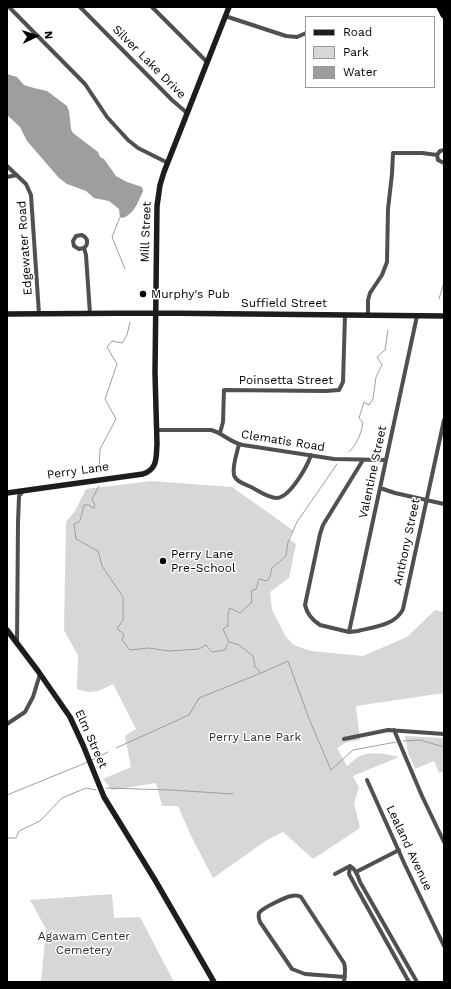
<!DOCTYPE html>
<html>
<head>
<meta charset="utf-8">
<style>
	body { margin:0 }
	#map { position:relative; width:451px; height:989px; overflow:hidden; background:#fff; font-family:"Work Sans",sans-serif }
	canvas { display:block }
	.frame { position:absolute; inset:0; border:8px solid #000; pointer-events:none }
	.legend { position:absolute; left:305px; top:16px; width:130px; height:72px; box-sizing:border-box; background:#fff; border:1px solid #999; margin:0; padding:5px 7px; list-style:none; font-size:12px; color:#000 }
	.legend li { display:flex; align-items:center; gap:8px; height:20px }
	.legend b { width:20px; border:1px solid #999 }
	.north { position:absolute; left:16px; top:16px; width:40px; height:40px; -webkit-text-stroke:3px #fff; paint-order:stroke; rotate:86deg; font-size:11px; font-weight:700; line-height:16px; text-align:center; color:#000 }
	.north::after { content:''; display:block; margin:auto; width:14px; height:18px; background:#000; clip-path:polygon(50% 0,100% 100%,50% 72%,0 100%) }
</style>
</head>
<body>
<div id="map">
<canvas width="451" height="989"></canvas>
<div class="frame"></div>
<ul class="legend">
<li><b style="height:5px;background:#1d1d1d"></b>Road</li>
<li><b style="height:11px;background:#d7d7d7"></b>Park</li>
<li><b style="height:11px;background:#9e9e9e"></b>Water</li>
</ul>
<div class="north">N</div>
</div>
<script>
const c = document.querySelector('canvas').getContext('2d');
c.lineJoin = 'round';
function fill(path, color) {
  c.fillStyle = color;
  c.fill(path, 'evenodd');
}
function trace(path, color, width, dash) {
  c.strokeStyle = color;
  c.lineWidth = width;
  c.lineCap = dash ? 'butt' : 'round';
  c.setLineDash(dash || []);
  c.stroke(path);
}
function write(font, color, halo, rows, align = 'center') {
  c.font = font + ' "Work Sans",sans-serif';
  c.lineWidth = 3;
  c.setLineDash([]);
  c.textBaseline = 'middle';
  c.strokeStyle = halo;
  c.fillStyle = color;
  for (const [text, x, y, turn = 0] of rows) {
    c.save();
    c.translate(x, y);
    c.rotate((+turn || 0) * Math.PI / 180);
    c.textAlign = isNaN(turn) ? turn : align;
    if (halo) c.strokeText(text, 0, 0);
    c.fillText(text, 0, 0);
    c.restore();
  }
}
fill(new Path2D(`
	M151,481L232,487L294,531L288,538L296,544L289,578L270,592L272,610L286,637L294,645L311,651L363,656L407,637L435,610L444,612V693L356,706L360,740L347,742L337,748L347,766C351,763 355,758 360,756C372,751 387,754 399,757L353,776L359,788L354,803L360,828L313,859L283,832L267,840L213,878L190,834L178,806H162L156,783L112,790L103,779L131,767L125,736L136,729L113,684C99,691 93,695 77,689L78,656L64,630L66,522L75,511L86,489Z
	M405,736L444,738V771L439,773L434,761L415,769L408,753Z
	M112,894L114,918L140,917L174,982H41L46,929L30,900Z`), '#d7d7d7');
fill(new Path2D(`
	M7,74L17,77L24,85L34,88L47,91L67,106L69,111L71,129L73,133L98,152L100,157L104,159L116,176L127,182L142,187L143,191C138,202 134,215 122,218L120,217L119,209L109,201L94,198L86,191L67,184L59,178L27,141L20,127L7,115Z`), '#9e9e9e');
trace(new Path2D(`
	M120,217L112,237L125,269
	M439,299L444,282
	M349,452C357,444 361,434 363,423L359,418L364,402L369,405L373,399L376,377L382,365L377,357L385,350L388,330
	M99,473L100,449L116,419L105,399L117,364L107,347L112,341L122,343L127,335L130,322
	M99,486L92,499L95,505L94,508L91,507L90,505H84L80,521L74,524L76,539L98,551L102,566L123,597V620L117,629L124,634L122,640L130,650L149,648L169,651L199,649L206,645L212,652L225,650L228,643
	M261,673L288,661L310,721L331,770L353,750L396,742
	M403,741L420,740L444,747
	M116,748L189,715L199,698L261,673L255,667L253,656L239,645L229,642L223,629L228,626V614L230,608L240,613L252,602L251,591L256,589L259,579L267,581L270,577L272,568L286,556L288,542L297,522L337,464
	M92,760L108,752
	M106,788L171,790L233,794
	M7,795L88,762
	M7,838H16L19,831L40,821L62,798L86,788L96,790`), '#9e9e9e', 1);
const highway = new Path2D(`
	M440,7L444,15`);
trace(highway, '#dbdbdb', 8);
trace(new Path2D(`
	M9,7L85,84L107,117L128,140L138,148L168,163
	M80,7L172,100L187,113
	M152,7L207,62
	M225,16L286,36L297,37L306,33
	M437,155L438,160L444,163
	M437,155L440,151L444,150
	M7,166L26,184L31,195L39,314
	M7,177L17,175
	M84,248L79,249L74,246L73,241L76,236L82,235C88,238 89,244 84,248L86,255L90,314
	M368,315V300L370,293L382,275L387,262L388,209L392,174L393,153H422L437,155
	M156,430H211C223,433 229,442 243,445L334,459L386,460
	M220,433L223,422L224,390L326,391L339,390L343,382L345,315
	M239,444C237,453 232,466 234,475C236,482 245,484 251,487C259,491 268,498 277,498C290,497 307,467 311,455
	M363,460L323,525L320,534L305,605C307,614 312,620 320,625L349,632L358,631C374,627 396,625 403,609L444,420
	M380,488L395,493L444,504
	M349,632L417,316
	M17,642L18,523L19,496L23,491
	M7,724L25,712L33,697L40,674
	M394,730L422,796L444,842
	M344,739L388,730L444,734
	M367,780L405,865L444,946
	M350,866C356,869 358,876 360,882L417,982
	M350,866L349,874L356,887L409,982
	M356,872L399,850
	M335,874L350,866
	M344,982C345,975 346,969 344,963L301,897C298,895 295,895 291,896C286,897 262,908 259,913C258,916 259,919 260,922L292,969L305,974L345,977`), '#505050', 4);
trace(new Path2D(`
	M7,314L155,313L444,316
	M7,493L143,474C158,469 156,457 157,444L155,373L157,206L160,185L164,172L229,7
	M7,630L38,671L70,717L83,745L104,797L155,880L214,982`), '#1d1d1d', 5.5);
trace(highway, '#000', 7);
for (const [x, y, r, color] of [
	[143,294,4,"#000"],
	[163,561,4,"#000"]
]) {
  const dot = new Path2D();
  dot.arc(x, y, r, 0, 2 * Math.PI);
  c.fillStyle = color;
  c.fill(dot);
  trace(dot, '#fff', 1.5);
}
write('12px', '#000', '#fff', [
	["Silver Lake Drive",149,62,45],
	["Mill Street",146,232,-88],
	["Edgewater Road",25,248,-94],
	["Suffield Street",284,303],
	["Poinsetta Street",286,380],
	["Clematis Road",283,441,9],
	["Perry Lane",78,471,-8],
	["Valentine Street",373,472,-78],
	["Anthony Street",407,542,-78],
	["Elm Street",91,739,66],
	["Lealand Avenue",409,848,65]
]);
write('12px', '#000', '#fff', [
	["Murphy's Pub",151,294],
	["Perry Lane",171,554],
	["Pre-School",171,568]
], 'left');
write('12px', '#2e2e2e', '#fff', [
	["Perry Lane Park",255,737],
	["Agawam Center",84,936],
	["Cemetery",84,950]
]);
</script>
</body>
</html>
